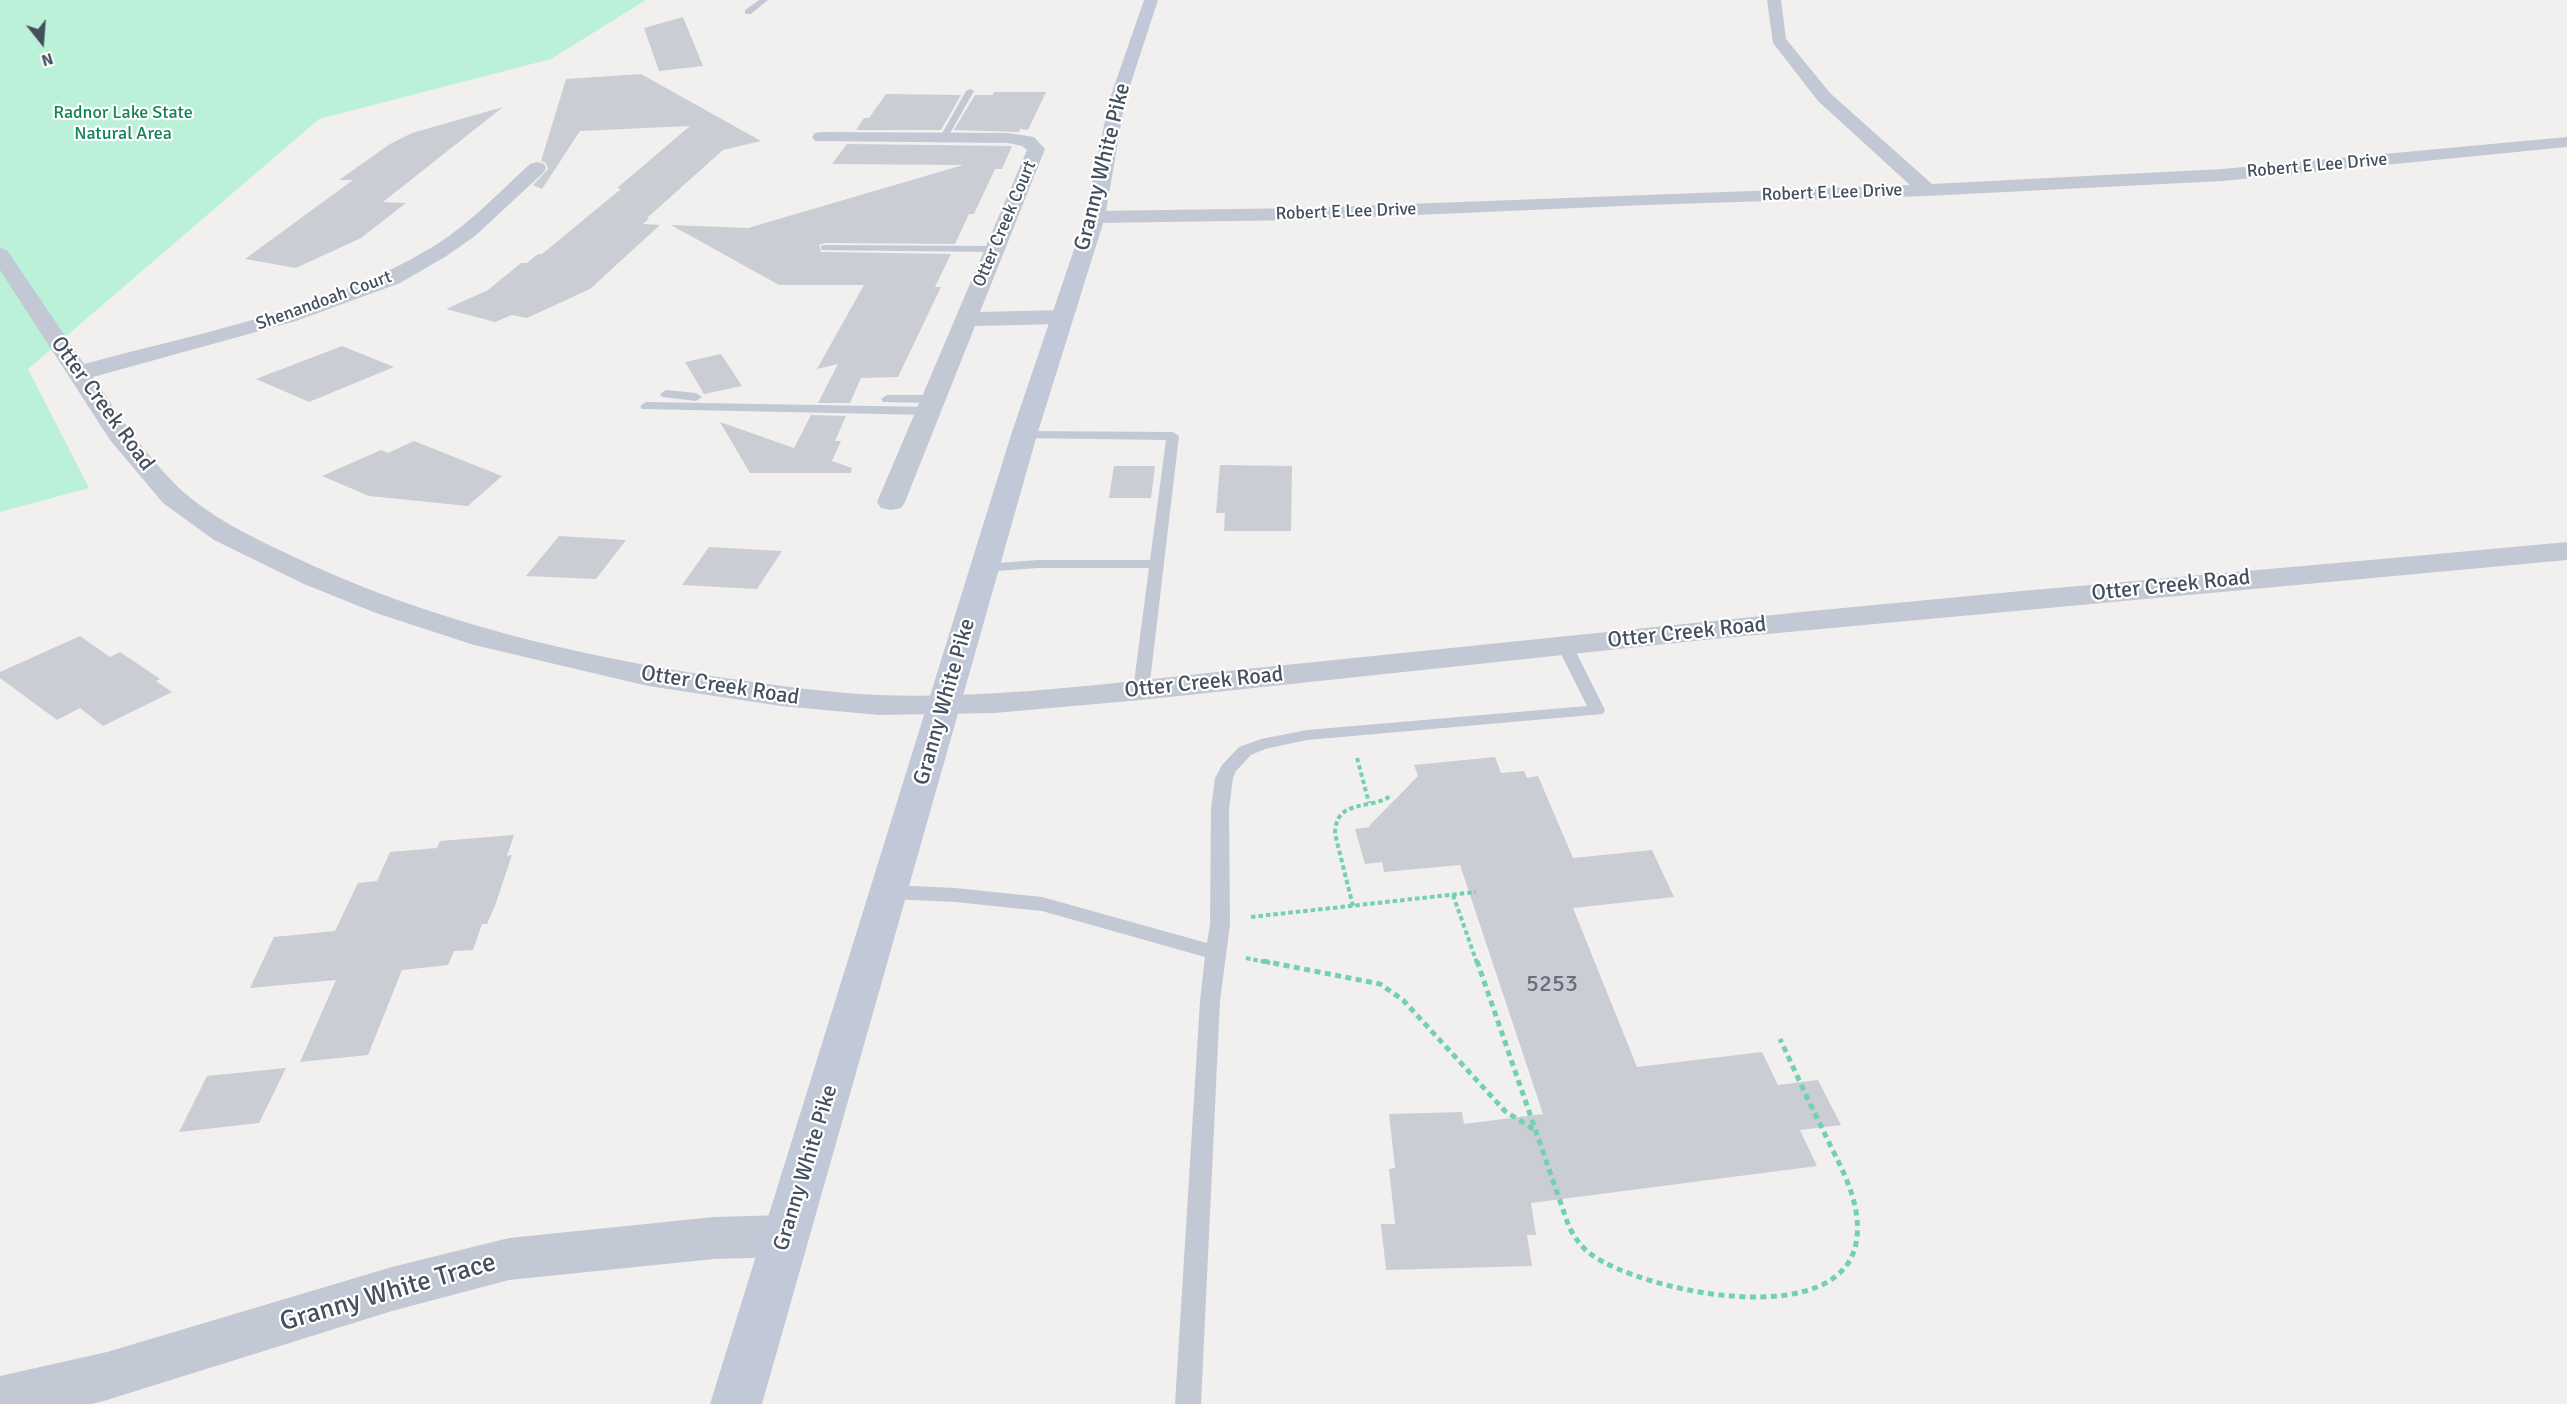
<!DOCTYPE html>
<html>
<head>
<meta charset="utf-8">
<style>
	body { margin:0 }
	#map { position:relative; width:2567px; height:1404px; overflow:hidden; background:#f2efef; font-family:Signika,sans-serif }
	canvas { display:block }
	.north { position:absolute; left:12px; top:12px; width:60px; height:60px; -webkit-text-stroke:4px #fff; paint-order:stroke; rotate:163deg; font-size:16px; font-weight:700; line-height:24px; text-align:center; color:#464f5e }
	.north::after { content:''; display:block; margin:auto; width:21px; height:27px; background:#464f5e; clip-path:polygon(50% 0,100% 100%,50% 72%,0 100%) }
</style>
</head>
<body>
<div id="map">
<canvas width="2567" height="1404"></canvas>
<div class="north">N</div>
</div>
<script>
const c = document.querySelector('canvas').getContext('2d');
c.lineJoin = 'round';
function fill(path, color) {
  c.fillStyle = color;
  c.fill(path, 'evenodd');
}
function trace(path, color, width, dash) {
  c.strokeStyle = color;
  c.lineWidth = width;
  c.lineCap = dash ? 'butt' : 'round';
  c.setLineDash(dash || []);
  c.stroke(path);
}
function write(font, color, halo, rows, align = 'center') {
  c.font = font + ' Signika,sans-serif';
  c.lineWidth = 4.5;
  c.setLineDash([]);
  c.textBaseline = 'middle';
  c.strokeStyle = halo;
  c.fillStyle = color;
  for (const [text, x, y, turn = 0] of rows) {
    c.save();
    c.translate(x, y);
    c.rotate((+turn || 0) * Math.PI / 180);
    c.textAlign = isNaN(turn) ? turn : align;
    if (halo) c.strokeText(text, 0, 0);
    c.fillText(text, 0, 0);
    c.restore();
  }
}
fill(new Path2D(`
	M0,0H646L551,59L319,119L28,369L89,488L0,512Z`), '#bbf1d8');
fill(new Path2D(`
	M683,17L703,66L659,71L644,28Z
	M641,74L761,141L723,150L647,218L649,219L643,224L660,225L590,289L527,318L512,315L495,322L446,309L488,290L521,263H527L538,254H542L621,189L617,188L690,126L580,131L542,189L533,185L548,169L546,163L541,161L566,79Z
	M994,92H1046L1028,130L1020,129L1019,132L954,130L975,95H993Z
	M886,94L961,95L941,130H856L864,118H869Z
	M503,107L383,202L406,203L361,238L296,268L245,259L353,180H339L390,144L412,133Z
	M847,144L1012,146L1002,169H995L974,214H969L955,244L825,243L819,245L821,252L951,254L935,287H941L898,377L861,378L850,403H818L838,364L817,369L864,285H779L671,225L748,228L963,165L832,164Z
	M342,346L394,367L309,402L256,379Z
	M721,354L742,386L704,394L685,362Z
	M811,415L846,416L835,441H841L832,461L852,468L851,473H750L720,422L794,448Z
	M414,441L502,476L468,506L369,496L322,476L381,450L388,453Z
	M1220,465L1292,466L1291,531H1224L1225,513H1216Z
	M1114,466H1155L1151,498H1109Z
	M559,536L626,540L596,579L526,576Z
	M709,547L782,551L757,589L682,585Z
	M80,636L110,657L120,652L160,679L156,681L172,692L103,726L80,708L57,720L0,678V672Z
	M1495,757L1501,773L1524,771L1527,778L1538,776L1573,858L1652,850L1674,897L1573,908L1637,1067L1762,1052L1778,1085L1818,1080L1841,1125L1800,1130L1817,1166L1531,1203L1536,1235H1527L1532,1266L1386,1270L1381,1224H1395L1389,1169L1395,1168L1389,1114L1462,1112L1464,1124L1543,1114L1460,865L1384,872L1382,862L1365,864L1355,829L1370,827V825L1418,776L1414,765Z
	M514,835L507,856L512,855L496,903L487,924H482L473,950L454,951L448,965L402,970L368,1055L300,1062L336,980L250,988L274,937L335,931L358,883L377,881L390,852L437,848L440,841Z
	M286,1068L259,1123L179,1132L207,1076Z`), '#cbcdd5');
trace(new Path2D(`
	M1357,758L1369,803
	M1453,895L1477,963
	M1353,906L1335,834C1335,798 1370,811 1392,795
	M1251,917L1476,892
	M1246,958L1270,963`), '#71d1b0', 4, [4.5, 3]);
trace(new Path2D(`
	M1263,961L1380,984L1403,1000L1505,1111L1536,1131
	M1477,961L1569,1227C1575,1238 1582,1248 1592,1255C1644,1292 1847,1335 1857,1237C1861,1198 1838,1163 1823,1130C1808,1100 1794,1069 1780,1039`), '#71d1b0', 5, [6, 4.5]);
fill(new Path2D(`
	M759,0H768L751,14H745V10Z
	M970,89L974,91L948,137L941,139L940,137L966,91Z
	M825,245L994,246L999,249L994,252L821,250V246Z
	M666,390L696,393L702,397L696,401L662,397L660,394Z
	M887,395H934L940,399L934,403L883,402L881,399Z
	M646,402L929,407L935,411L929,415L642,409L640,406Z
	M1024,431L1173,432L1179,436L1149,690L1147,694H1135L1133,690L1149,568H1038L984,572L977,568L984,564L1038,560H1150L1166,440L1019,438L1018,435L1019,432Z
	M1565,641L1573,646L1605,710L1603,714L1307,740L1265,749L1251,755L1236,771L1233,778L1229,809L1230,924L1220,1001L1201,1404H1175L1200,1001L1205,957L1042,911L955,902L890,899L883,897L880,892L883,887L890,885L955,888L1042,897L1207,943L1210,924L1211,809L1215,778L1222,765L1239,747L1261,739L1307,730L1587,706L1557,646Z`), '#c2c9d5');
fill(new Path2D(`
	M1767,0H1781L1786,39L1830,93L1932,184L2222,169L2567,137V147L2222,181L1927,196L1645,205L1302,220L1095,223L1088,221L1085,217L1088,213L1095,211L1302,208L1910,185L1818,101L1773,43Z
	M821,132L1008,133L1034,137L1045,149L980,312L1061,310L1069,312L1072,317L1069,322L1061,324L975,326L905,502L901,508L891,510L881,508L877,502L1027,150L1022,146L1008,143L815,141L812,137L815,133Z
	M537,162L544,164L546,168L544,172L475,236L445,257L400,283L296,321L93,377C119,416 146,456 180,489C212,518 252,537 290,555C427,621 576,656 725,678C776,685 827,693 879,695C995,699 1112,683 1227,671C1386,655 1545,638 1704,622C1991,592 2279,569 2567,542V560L1713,639L1141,700L994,713L879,715L781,706L648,686L474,645L376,613L304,584L214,540L163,503L110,440L0,270V248L7,250L84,364C195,334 331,308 429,249C467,227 498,193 530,164Z
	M785,1215L802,1221L809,1236L802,1251L785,1257L714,1259L509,1280L392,1311L107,1400L92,1404H0V1376L107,1352L392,1267L509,1238L714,1217Z`), '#c2c9d5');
fill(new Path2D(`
	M1144,0H1158L1125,101L1105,217L1037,435L762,1404H710L1011,435L1085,217L1109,101Z`), '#c1c9d9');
write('18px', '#12835b', '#fff', [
	["Radnor Lake State",123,113],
	["Natural Area",123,134]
]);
write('18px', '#464f5e', '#fff', [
	["Robert E Lee Drive",2317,166,-5],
	["Robert E Lee Drive",1832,193,-2],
	["Robert E Lee Drive",1346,212,-2],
	["Otter Creek Court",1005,224,-67],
	["Shenandoah Court",324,301,-20]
]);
write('22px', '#464f5e', '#fff', [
	["Granny White Pike",1103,167,-76],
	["Otter Creek Road",102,404,54],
	["Otter Creek Road",2171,586,-6],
	["Otter Creek Road",1687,633,-6],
	["Otter Creek Road",1204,683,-6],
	["Otter Creek Road",720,686,9],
	["Granny White Pike",945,702,-74],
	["Granny White Pike",806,1168,-73]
]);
write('24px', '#676e7c', null, [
	["5253",1552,985]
]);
write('27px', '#464f5e', '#fff', [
	["Granny White Trace",388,1293,-16]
]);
</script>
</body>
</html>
